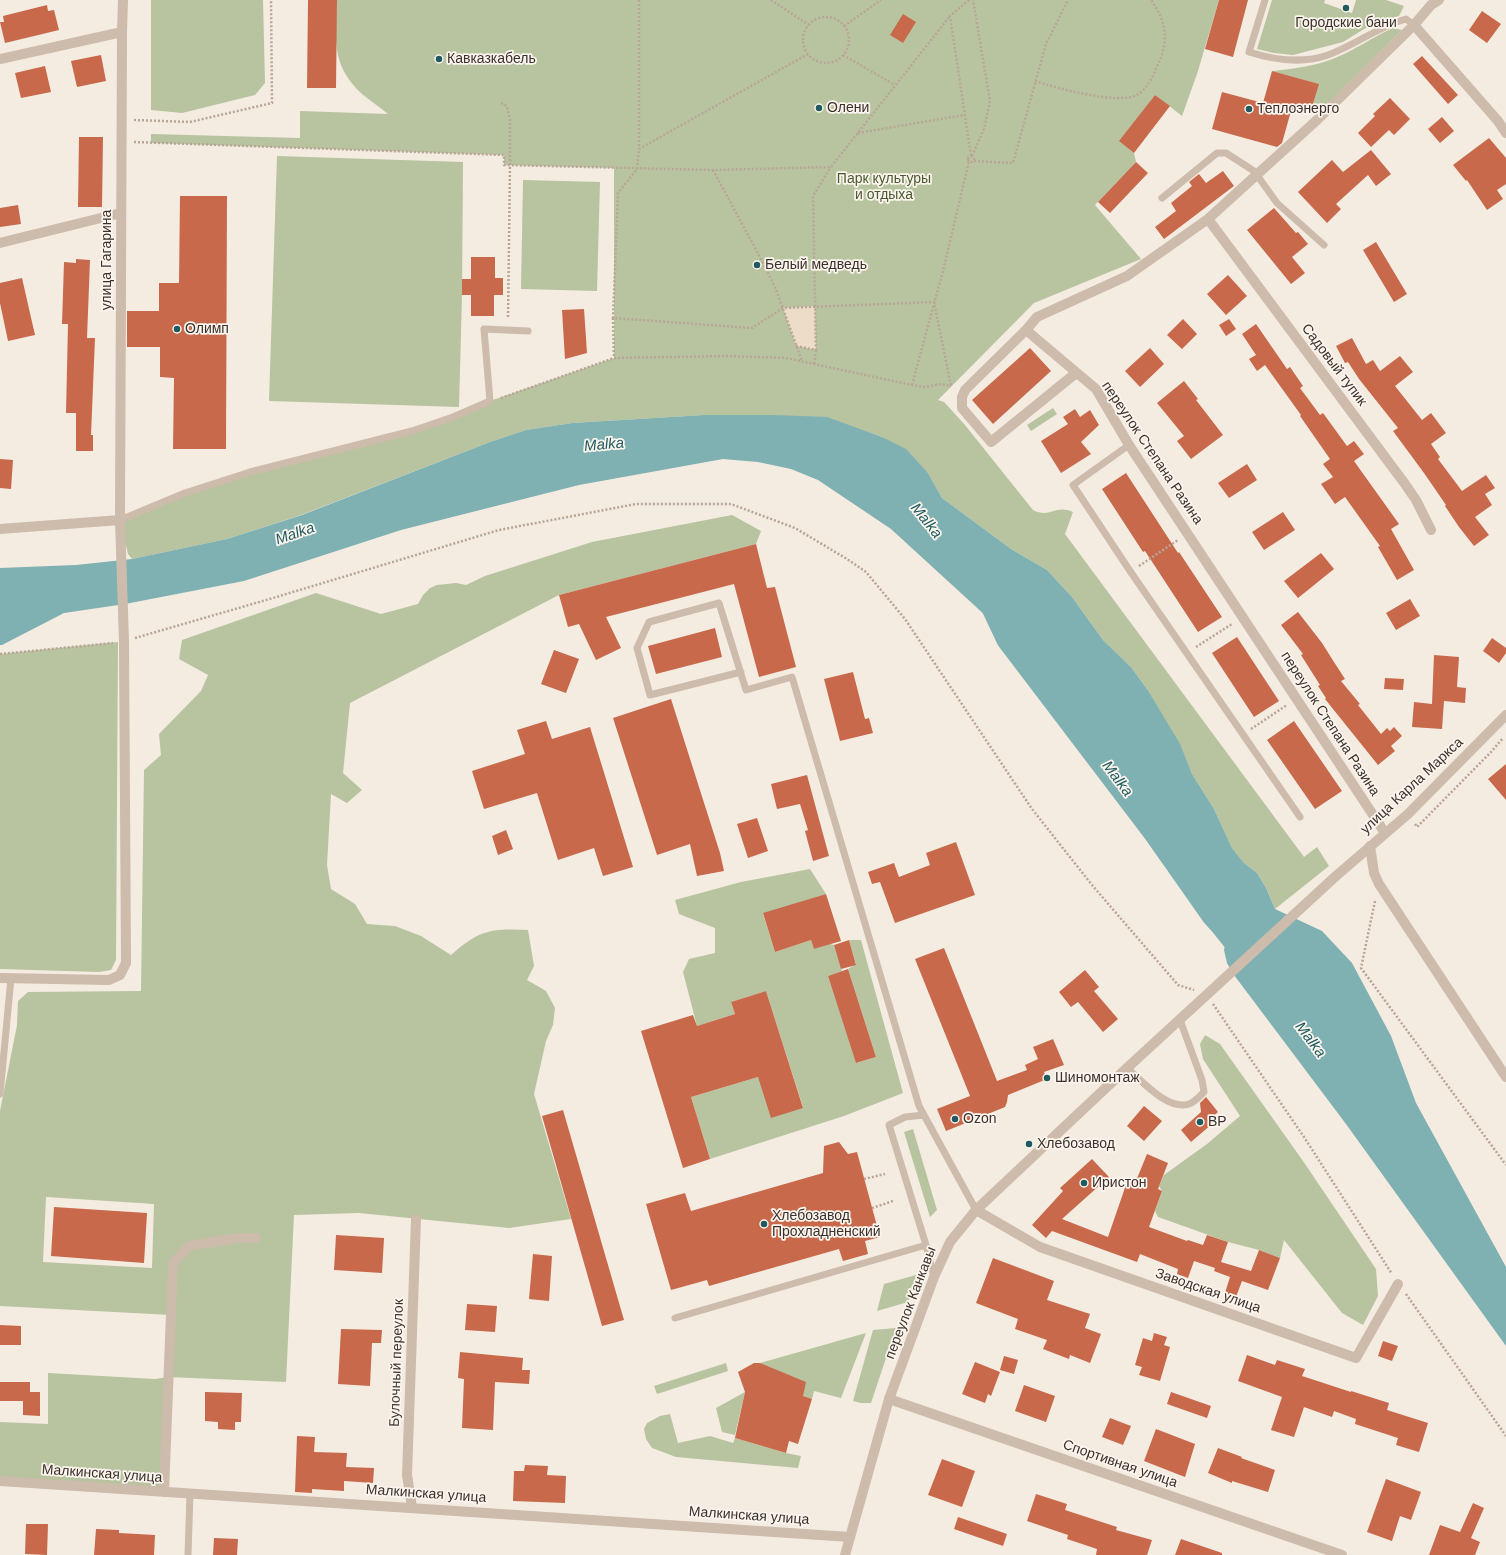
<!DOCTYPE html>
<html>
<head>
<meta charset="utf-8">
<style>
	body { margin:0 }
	canvas { display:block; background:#f4ebe1 }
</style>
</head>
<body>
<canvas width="1506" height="1555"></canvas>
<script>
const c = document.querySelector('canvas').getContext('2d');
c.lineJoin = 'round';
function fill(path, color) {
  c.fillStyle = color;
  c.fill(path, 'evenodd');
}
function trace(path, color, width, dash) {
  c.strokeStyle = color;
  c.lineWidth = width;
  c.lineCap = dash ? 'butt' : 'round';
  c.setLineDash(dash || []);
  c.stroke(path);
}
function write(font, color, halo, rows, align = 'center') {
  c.font = font + ' Arial,sans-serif';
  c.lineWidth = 3.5;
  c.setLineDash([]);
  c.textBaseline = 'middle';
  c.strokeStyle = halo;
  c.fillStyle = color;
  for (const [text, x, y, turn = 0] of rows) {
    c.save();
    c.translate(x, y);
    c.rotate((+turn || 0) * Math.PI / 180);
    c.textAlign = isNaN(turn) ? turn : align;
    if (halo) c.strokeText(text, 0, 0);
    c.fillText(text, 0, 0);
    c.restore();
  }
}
fill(new Path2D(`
	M151,0H263L265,83L255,95L182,113L151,110Z
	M337,0H1219L1197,74L1182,116L1155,95L1120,141L1134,153L1136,162L1095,205L1141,259L1034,303L938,400L944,402L965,425L1033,510C1050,519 1055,504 1073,512L1065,534L1304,857L1317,847L1329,866L1275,909L1266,888L1257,873L1244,863L1232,848L1214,809L1192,774L1180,746L1149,692L1131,667L1103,640L1072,597L1047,570L1011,549L942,498L928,473L882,437L856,428L774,415H704L572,423L526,430L490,442L301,515L227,539L132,559L128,554L120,520L250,472L412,431L490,401L614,358V168L504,165V155L151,143V134L300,138V111L388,114C380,107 370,101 362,94C330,64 336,39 337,0Z
	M1272,0H1325L1324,3L1352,13L1356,0H1386L1404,6L1399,16L1374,23L1343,42L1293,55L1274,53L1257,49Z
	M1393,28L1402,30L1318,113L1311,110L1318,84L1272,71C1293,69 1316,66 1335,58C1355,50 1373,37 1393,28Z
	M277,156L463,162L462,295L459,407L269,401Z
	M523,180L600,182L597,291L521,289Z
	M1053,408L1057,414L1031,431L1027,425Z
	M732,515L761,531L756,544L559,595L350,703L343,773L362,790L347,803L331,794L327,865L331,889L355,904L367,924L395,926L421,936L451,955C479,930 491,928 528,930L534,966L527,980L546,991L555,1008L553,1025L546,1041L534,1094L571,1219L509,1228L359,1213L294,1215L286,1382L168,1377L164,1492L0,1481V1422L48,1424V1373L155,1379L168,1377L171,1315L0,1306V1111L17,1025L18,1001L28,992L141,991L144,770L161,755L159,734L201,691L208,675L179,659L182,640L316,593L381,614L418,604L423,595L430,588L437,585L456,583L466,585L485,576L592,542ZM46,1197L154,1204L152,1268L43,1262Z
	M118,642L116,960L111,970L99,972L0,969V654Z
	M810,869L826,894L763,914L775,952L811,940L814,949L830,944L834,945L842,971L828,976L857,1063L876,1057L848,969L856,964L849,940H861L903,1093L844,1116L710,1159L691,1097L758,1077L803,1107L766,991L731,1002L735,1014L697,1026L683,972L689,959L715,953V928L679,914L675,900L741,882Z
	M1205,1035L1220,1044L1303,1161L1376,1269L1378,1296L1363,1325L1342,1313L1284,1240L1280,1258L1259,1250L1228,1242L1158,1217L1155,1211L1162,1191L1159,1186L1164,1175L1207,1144L1240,1116L1203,1059L1200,1044Z
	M913,1129L937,1210L930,1217L904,1132Z
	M916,1275L918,1278L908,1302L877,1311L884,1284Z
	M896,1328L871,1403H861L853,1401L873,1330Z
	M866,1333L841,1398L814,1391L812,1399L803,1396L760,1363Z
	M726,1363L728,1371L657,1394L654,1386Z
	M745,1392L735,1435L722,1432L716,1408Z
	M670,1414L678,1443L710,1436L733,1443L735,1438L786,1453L801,1456L798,1468L676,1457L652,1448L646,1439L644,1429L647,1423L660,1416Z`), '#b8c4a0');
fill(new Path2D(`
	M815,306L816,350L796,346L783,308Z`), '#ecdcc8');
fill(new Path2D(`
	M704,415H774L827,417L882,437L906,449L928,473L942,498L1011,549L1047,570L1072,597L1103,640L1131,667L1149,692L1180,744L1192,774L1214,809L1232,848L1244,863L1257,873L1266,888L1275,909L1322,931L1352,963L1391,1036L1416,1103L1506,1267V1346L1346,1124L1234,975L1227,963L1224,950L1227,937L1224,924L1215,914L1156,830L1010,638L891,529L818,480L791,469L758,462L723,459L579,485L401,530L244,581L125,604L64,613L2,645H0V568L76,565L132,559L227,539L302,515L490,442L526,430L572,423Z`), '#7fb0b2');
trace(new Path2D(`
	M993,602L1010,638L1156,830L1215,914L1224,924L1244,949`), '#7fb0b2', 28);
fill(new Path2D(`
	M308,0H337L336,88H307Z
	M1219,0H1248L1233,57L1205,49Z
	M47,5L48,11L54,10L59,30L5,43L0,22H4L3,16Z
	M1482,11L1501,24L1487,43L1469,30Z
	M903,14L916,22L903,43L890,35Z
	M101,55L106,81L77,87L71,61Z
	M1422,56L1458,95L1448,104L1413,64Z
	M45,66L51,92L21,98L15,73Z
	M1272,71L1319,84L1311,110L1304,108L1303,114L1291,111L1282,143L1277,147L1212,129L1222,92L1263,103Z
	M1155,95L1170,106L1134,153L1119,141Z
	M1390,98L1410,119L1394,135L1389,130L1371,147L1358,133L1375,116L1373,114Z
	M1442,117L1454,131L1440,143L1428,129Z
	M79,137H103L102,207H78Z
	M1489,138L1506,158V184L1497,190L1503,199L1487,210L1467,180L1466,181L1453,165Z
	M1371,150L1391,174L1376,186L1368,175L1336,204L1341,209L1327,223L1298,192L1332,160L1343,172Z
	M1136,162L1148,173L1110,213L1098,202Z
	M1223,171L1234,186L1164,239L1155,227L1176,211L1171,203L1192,186L1189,182L1199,174L1206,183Z
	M180,196H227L226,449H173L174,378L160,377V347H127V311H159V283H179Z
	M18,205L21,224L0,227V208Z
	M1274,208L1296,233L1298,232L1308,244L1292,257L1305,273L1291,284L1247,230Z
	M1376,242L1407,294L1394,302L1363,250Z
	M471,257H495V278H503V295H494V316H471V295H462V279H471Z
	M76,259L90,260L87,338H95L91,435H93V451H76V413H66L68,324H62L64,262L76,263Z
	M1228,275L1247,296L1226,315L1207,294Z
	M22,278L35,335L8,341L0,303V283Z
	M584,309L587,353L565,359L562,310Z
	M1183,319L1197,334L1182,349L1167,335Z
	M1229,319L1236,329L1226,336L1219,325Z
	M1256,324L1287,369L1290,367L1303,386L1300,388L1320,415L1323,413L1347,446L1354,441L1364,454L1354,461L1399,524L1391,529L1414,570L1397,580L1378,547L1380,546L1345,497L1335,504L1321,484L1333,477L1323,464L1330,459L1300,416L1301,415L1265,365L1257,371L1249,359L1256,355L1242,334Z
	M1352,338L1366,364L1373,360L1380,371L1400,356L1413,372L1395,386L1422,420L1431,413L1446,433L1431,444L1440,457L1438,459L1462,491L1486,475L1495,488L1485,494L1492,505L1475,517L1489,535L1474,546L1459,527L1445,506L1446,505L1424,473L1393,431L1398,428L1359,379L1348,362L1345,363L1336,346Z
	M1030,348L1051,371L993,424L972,400Z
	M1150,348L1164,364L1140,387L1125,371Z
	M1184,381L1198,399L1196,400L1223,435L1191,459L1177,441L1184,436L1157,403Z
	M1075,409L1080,417L1090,410L1099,425L1081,442L1091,454L1061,473L1041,441L1068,424L1063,417Z
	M0,459L13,460L11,489L0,488Z
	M1247,464L1257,480L1229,498L1218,483Z
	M1126,473L1178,553L1179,552L1222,617L1198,632L1145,551L1143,552L1102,489Z
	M1283,512L1295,530L1264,550L1252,532Z
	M756,544L767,588L775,587L796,667L759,677L734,584L606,617L621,648L596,660L579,624L568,627L559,595Z
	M1321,553L1334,569L1298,598L1284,581Z
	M1410,599L1420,616L1396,630L1386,613Z
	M1298,612L1322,643L1334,662L1345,679L1341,681L1360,704L1358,705L1381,734L1387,728L1390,731L1394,727L1402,736L1391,746L1395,751L1378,765L1325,699L1326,698L1318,686L1320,685L1301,655L1303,654L1281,625Z
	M715,628L722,657L656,674L648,646Z
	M1237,637L1279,701L1254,717L1212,653Z
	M1492,638L1506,648V653L1499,663L1483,651Z
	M554,650L579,659L566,693L541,684Z
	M1434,655L1459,657L1457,687L1466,688L1465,703L1444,701L1442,729L1412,727L1414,702L1432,704Z
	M853,672L865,719L869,718L873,733L840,741L824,679Z
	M1385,678L1404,679L1403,690L1384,689Z
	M671,699L720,853L724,871L697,876L690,844L657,855L613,718Z
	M546,721L552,739L590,727L633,867L603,876L594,848L558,860L537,793L484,809L472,771L525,754L517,730Z
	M1294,721L1342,791L1315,809L1267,740Z
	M1506,764V800L1488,779Z
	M807,775L829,856L813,861L805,831L808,830L800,804L777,809L771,784Z
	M757,818L768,851L748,858L737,824Z
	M506,830L513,849L498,855L492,836Z
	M956,842L975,895L895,923L880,882L872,884L868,872L894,863L899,877L930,865L926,853Z
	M826,894L841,941L814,949L811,940L775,952L763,913Z
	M849,940L856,965L841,969L834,945Z
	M944,948L997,1081L1027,1070L1025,1065L1038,1059L1033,1047L1053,1039L1064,1065L1044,1072L1047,1079L1008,1095L1007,1102L1005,1107L946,1131L937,1109L970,1096L915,959Z
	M848,969L876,1057L856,1063L828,976Z
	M1085,970L1099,987L1094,991L1118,1019L1103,1032L1078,1002L1071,1007L1059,992Z
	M766,991L803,1108L771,1118L758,1077L691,1097L710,1159L683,1168L641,1031L693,1015L697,1026L735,1014L731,1002Z
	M1206,1097L1218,1112L1209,1120L1212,1124L1191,1142L1181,1130L1201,1112L1200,1103Z
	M1144,1106L1162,1121L1144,1141L1127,1126Z
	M563,1110L624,1320L602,1326L542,1116Z
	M839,1142L848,1154L857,1152L880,1237L865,1241L868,1254L843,1261L839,1249L709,1286L707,1280L671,1290L646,1204L685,1193L691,1211L823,1173L824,1146Z
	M1147,1154L1168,1163L1158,1189L1162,1191L1149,1227L1187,1241L1188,1240L1203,1245L1207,1235L1228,1242L1221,1262L1251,1271L1259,1250L1280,1258L1268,1290L1242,1281L1236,1297L1225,1293L1230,1277L1214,1271L1215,1268L1194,1261L1188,1278L1177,1274L1178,1269L1140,1254L1137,1262L1052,1231L1046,1238L1032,1225L1063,1191L1060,1188L1092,1159L1109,1177L1062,1219L1108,1237L1128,1179L1136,1181Z
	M54,1207L147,1213L144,1263L51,1256Z
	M336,1235L384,1238L382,1273L334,1270Z
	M533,1254L552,1256L549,1301L529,1299Z
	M993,1258L1054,1281L1047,1300L1090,1314L1085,1328L1101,1334L1090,1363L1070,1355L1069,1359L1043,1349L1047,1340L1015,1329L1018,1319L976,1303Z
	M467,1304L497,1306L495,1332L465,1330Z
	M0,1325L21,1326V1345H0Z
	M341,1329L382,1330L381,1343H372L370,1386L338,1384Z
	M1154,1333L1167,1337L1164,1345L1170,1347L1160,1381L1139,1375L1142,1367L1135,1365L1143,1338L1152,1341Z
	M1383,1341L1398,1346L1392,1361L1378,1356Z
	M460,1352L523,1358L522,1370H530L529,1384L495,1382L493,1430L462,1428L464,1379L458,1378Z
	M1247,1355L1275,1365L1277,1360L1305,1369L1302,1376L1351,1392V1391L1389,1403L1387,1410L1428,1423L1419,1452L1396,1445L1398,1438L1355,1424L1356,1419L1334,1411L1332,1417L1304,1407L1294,1437L1271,1430L1282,1397L1238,1381Z
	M1004,1356L1018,1360L1014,1374L1000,1370Z
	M975,1362L1000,1372L991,1396L988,1394L985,1403L962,1394Z
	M754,1363H760L806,1382L803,1396L812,1399L798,1444L789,1441L786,1453L735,1438L745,1392L738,1372Z
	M0,1382H30V1392H40V1416L23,1415V1401H0Z
	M1024,1385L1055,1396L1046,1422L1015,1411Z
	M205,1392L242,1393L241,1422H235V1430L218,1429V1422L205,1421Z
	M1171,1392L1211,1406L1207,1418L1167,1404Z
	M1110,1418L1131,1426L1123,1445L1102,1437Z
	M1156,1429L1195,1444L1185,1477L1144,1461Z
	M297,1436L315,1437L314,1452L347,1453L346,1467L374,1468L373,1483L344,1481V1491L312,1489V1493L295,1492Z
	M1218,1448L1242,1457L1241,1458L1275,1470L1268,1492L1232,1481V1483L1208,1473Z
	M942,1459L975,1471L962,1507L928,1495Z
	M525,1465L548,1466L547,1475L566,1476L565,1503L513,1501L514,1471H524Z
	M1386,1479L1421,1492L1411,1520L1400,1516L1392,1541L1367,1532Z
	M1036,1494L1067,1504L1065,1510L1117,1527L1116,1530L1152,1540L1147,1555H1096L1097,1549L1067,1539L1068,1535L1027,1521Z
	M1473,1503L1484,1508L1471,1538L1480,1542L1475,1555H1429L1440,1525L1460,1532Z
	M958,1517L1007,1534L1003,1546L954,1529Z
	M26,1524H48L47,1555L25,1554Z
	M96,1529L119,1530V1533L155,1535L154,1555H94Z
	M214,1538L238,1539L237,1555H213Z
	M1181,1539L1222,1553V1555H1175Z`), '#c8694b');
trace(new Path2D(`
	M639,0V149
	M771,0L809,25
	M969,0L950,16L971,156
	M803 40a23 23 0 1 1 46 0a23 23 0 1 1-46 0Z
	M844,26L881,0
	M808,54L639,149L637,169L618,193L613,318L752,328L783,308L934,302L951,386
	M843,55L895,85
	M1035,81C1056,88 1118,105 1137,95C1150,87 1155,71 1161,57C1169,36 1164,18 1151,0
	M501,103L507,106L510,119V164L508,319
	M134,120L190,122L272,103L271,0
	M858,133L964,115
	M134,142L504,155V165L713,170L831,167L950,16
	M972,156L984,129L990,101L973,0
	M968 159a3 3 0 1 1 6 0a3 3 0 1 1-6 0Z
	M974,161L1013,163L1046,44L1068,0
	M713,170L754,246L775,287L802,361
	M613,318L614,358
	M796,346L816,350L813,196L831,167
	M814,364L816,350
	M912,385L943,271L969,161
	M501,398L614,358L727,356L786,358L912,385L925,387L941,384L951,386
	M1139,566L1178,540
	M135,638L273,598L499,530L636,504H731L795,528L847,559L866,572L905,619L1032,809L1092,885L1178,985L1194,990
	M1196,647L1232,624
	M0,654L113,643
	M1251,729L1287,705
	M1415,824L1417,827L1491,752L1503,738
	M1375,901L1361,968L1506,1165
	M1213,1004L1304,1137L1392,1274
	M864,1179L885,1174
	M872,1208L893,1201
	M1406,1294L1506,1436`), '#b9a596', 2.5, [2, 2]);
trace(new Path2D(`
	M1265,0L1249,52C1274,60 1302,64 1328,55C1355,45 1378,27 1406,19L1414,25
	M1162,198L1217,153H1226L1254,171L1277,203L1324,245
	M1129,445L1073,485L1130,571L1300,817
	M120,520L185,493L250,472L412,431L453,417L490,401L484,329L528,331
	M741,672L650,695L637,648L649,622L719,603L746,690L792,677L919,1106L976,1210
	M1127,1068C1142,1081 1168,1111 1189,1104C1195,1102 1200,1096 1204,1092L1202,1080L1180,1020
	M0,1094L11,978
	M924,1115L905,1117L889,1125L926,1245L934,1277
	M675,1318L926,1245
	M188,1555L190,1493`), '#cdbbac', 7);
trace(new Path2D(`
	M1414,25L1498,121L1506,133
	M0,59L122,32
	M1208,219L1405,484L1416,500L1431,530
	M0,243L121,213
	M1026,330L965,390L962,397V408L991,442L1076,373
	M0,529L120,520
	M1385,833L1129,445L1096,389L1026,330L1037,317L1127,276L1208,219L1317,120L1414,25L1431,5L1439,0
	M1370,846L1374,873L1379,884L1506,1077
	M0,978L109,980L120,975L126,963L124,641L120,520L122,32L123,0
	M976,1210L1040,1247L1356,1358L1398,1284
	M889,1399L1342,1555
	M0,1481L850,1537
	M164,1492L173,1263L189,1246L237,1238H256
	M412,1507L407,1475L416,1219`), '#cdbbac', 10);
trace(new Path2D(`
	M845,1555L889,1399L934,1277L950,1242L976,1210L1127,1068L1336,876L1408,814L1506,715`), '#cdbbac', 10);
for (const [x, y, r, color] of [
	[1346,8,4,"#1f5a5e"],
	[439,59,4,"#1f5a5e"],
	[819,108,4,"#1f5a5e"],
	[1249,109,4,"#1f5a5e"],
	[757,265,4,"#1f5a5e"],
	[177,329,4,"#1f5a5e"],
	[1047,1078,4,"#1f5a5e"],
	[955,1119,4,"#1f5a5e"],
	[1200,1122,4,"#1f5a5e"],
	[1029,1144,4,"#1f5a5e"],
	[1084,1183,4,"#1f5a5e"],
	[764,1224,4,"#1f5a5e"]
]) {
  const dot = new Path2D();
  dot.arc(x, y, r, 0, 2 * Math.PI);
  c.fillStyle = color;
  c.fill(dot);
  trace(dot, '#fbf5ee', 1.5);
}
write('14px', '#3b302b', '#fbf5ee', [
	["Городские бани",1346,23,"center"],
	["Кавказкабель",447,59],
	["Олени",827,108],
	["Теплоэнерго",1257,109],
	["Белый медведь",765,265],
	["Олимп",185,329],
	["Шиномонтаж",1055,1078],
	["Ozon",963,1119],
	["BP",1208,1122],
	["Хлебозавод",1037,1144],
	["Иристон",1092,1183],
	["Хлебозавод",772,1216],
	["Прохладненский",772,1232]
], 'left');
write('14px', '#4a5a2e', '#fbf5ee', [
	["Парк культуры",884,179],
	["и отдыха",884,195]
]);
write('14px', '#3b302b', '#fbf5ee', [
	["улица Гагарина",107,260,-90],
	["Садовый тупик",1334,365,53],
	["переулок Степана Разина",1152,453,56],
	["переулок Степана Разина",1330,724,57],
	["улица Карла Маркса",1412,786,-43],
	["Заводская улица",1208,1291,19],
	["переулок Канкавы",911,1303,-69],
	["Булочный переулок",397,1363,-88],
	["Спортивная улица",1120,1464,19],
	["Малкинская улица",102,1474,4],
	["Малкинская улица",426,1494,4],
	["Малкинская улица",749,1516,4]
]);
write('italic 15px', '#1f5a5e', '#fbf5ee', [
	["Malka",604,445,-5],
	["Malka",926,521,51],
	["Malka",295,534,-19],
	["Malka",1117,779,53],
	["Malka",1310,1040,53]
]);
</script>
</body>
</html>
